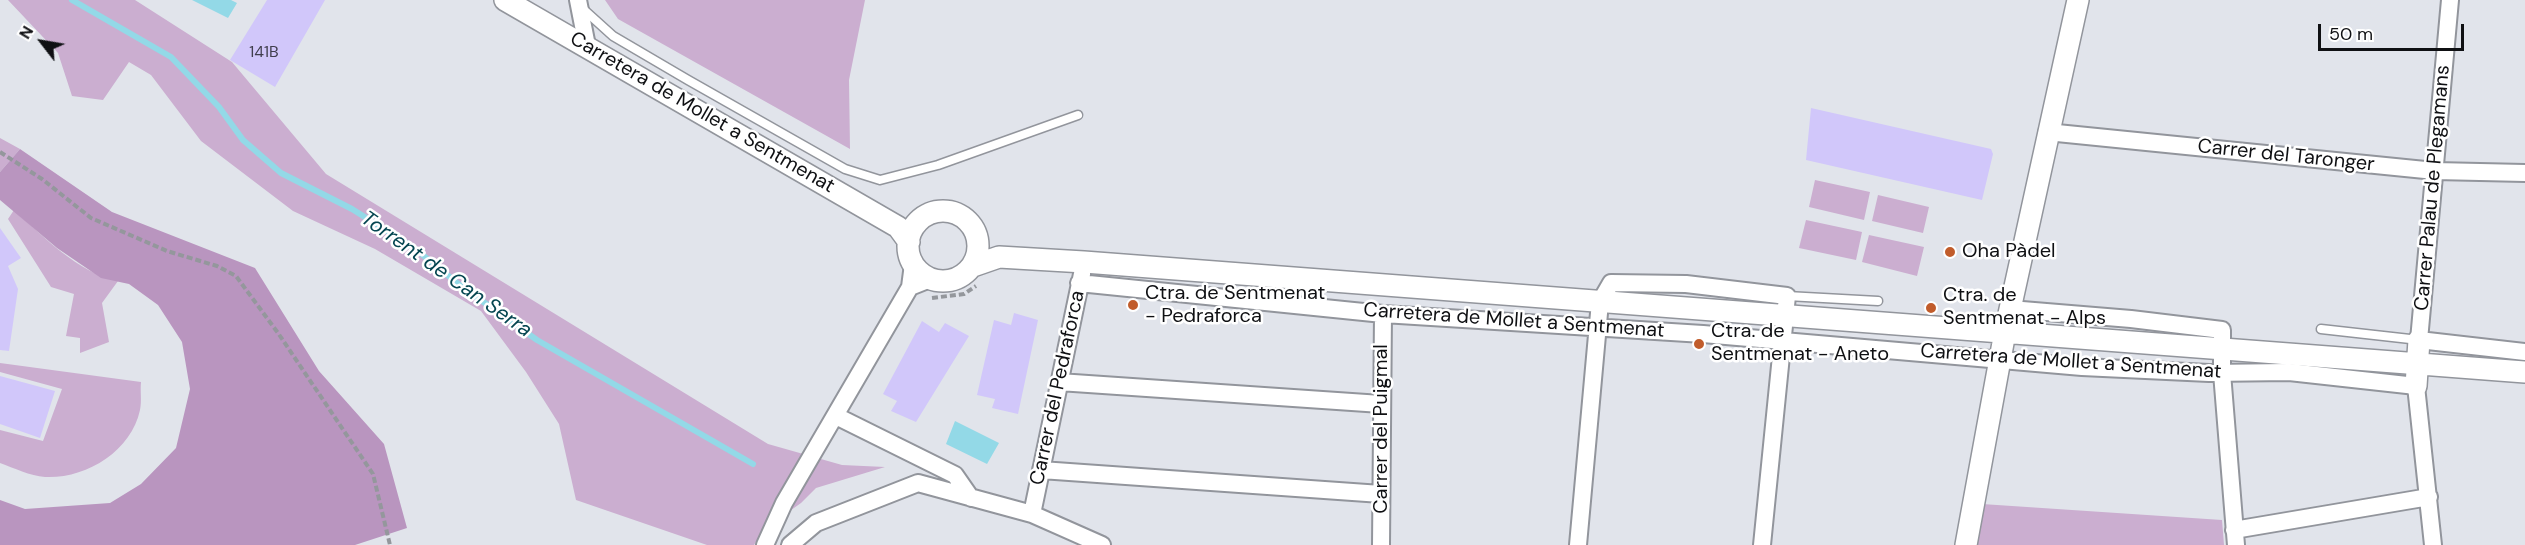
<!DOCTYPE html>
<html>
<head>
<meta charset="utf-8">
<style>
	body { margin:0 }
	#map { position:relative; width:2525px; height:545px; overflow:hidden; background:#e1e4eb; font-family:"DM Sans",sans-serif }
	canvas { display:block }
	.north { position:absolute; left:12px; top:12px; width:60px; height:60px; -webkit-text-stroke:4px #fff; paint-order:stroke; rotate:301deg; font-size:16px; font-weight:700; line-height:24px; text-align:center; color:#0f1013 }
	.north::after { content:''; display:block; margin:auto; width:21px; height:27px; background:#0f1013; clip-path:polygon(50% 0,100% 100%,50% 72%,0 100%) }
	.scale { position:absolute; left:2318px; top:24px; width:146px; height:27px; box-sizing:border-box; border:3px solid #0f1013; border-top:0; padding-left:8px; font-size:18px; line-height:21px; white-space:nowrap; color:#0f1013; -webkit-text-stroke:4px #fff; paint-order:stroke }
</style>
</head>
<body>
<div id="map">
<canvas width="2525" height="545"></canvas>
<div class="north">N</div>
<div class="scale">50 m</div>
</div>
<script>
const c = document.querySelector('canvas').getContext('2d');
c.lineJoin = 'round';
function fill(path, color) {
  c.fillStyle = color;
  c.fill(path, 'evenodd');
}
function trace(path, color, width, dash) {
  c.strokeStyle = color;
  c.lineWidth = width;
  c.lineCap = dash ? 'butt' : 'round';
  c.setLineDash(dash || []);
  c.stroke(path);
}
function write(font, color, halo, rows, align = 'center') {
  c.font = font + ' "DM Sans",sans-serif';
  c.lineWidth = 5;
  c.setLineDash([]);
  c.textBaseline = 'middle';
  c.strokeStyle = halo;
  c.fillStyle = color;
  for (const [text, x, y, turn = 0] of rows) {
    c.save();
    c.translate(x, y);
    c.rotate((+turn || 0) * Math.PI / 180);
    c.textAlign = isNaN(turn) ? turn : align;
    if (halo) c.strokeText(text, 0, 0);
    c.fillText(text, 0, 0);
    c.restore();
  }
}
fill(new Path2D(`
	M8,0H135L232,62L326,174L768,444L842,465L885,467L816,488L801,503L763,530L754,545H707L576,500L559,424L526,372L481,311L375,249L293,211L201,141L151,75L129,62L103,100L72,96L58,53Z
	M605,0H865L849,80L850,149L618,19Z
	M0,138L20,149L0,172Z
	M1815,180L1870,192L1864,220L1809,207Z
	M1878,195L1929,207L1923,233L1872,221Z
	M14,210C44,237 77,272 118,281L102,303L109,342L80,353V338L66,336L74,294L51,287L8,219Z
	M1806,220L1862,232L1856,260L1799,248Z
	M1869,235L1924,247L1917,276L1862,262Z
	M0,363L141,382C140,391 142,401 140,410C131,452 85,479 45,477C30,476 14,468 0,463V430L43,441L62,389L0,372Z
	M1982,504L2222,520L2224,545H1975Z`), '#cbaed0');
fill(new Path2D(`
	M20,149L112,212L255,268L319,371L384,444L407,528L355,545H0V500L25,509L110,503L141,484L176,448L190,389L182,342L158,305L129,284L101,278L57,248L0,200V172Z`), '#b995bf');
fill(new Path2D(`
	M192,0H231L237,3L228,18Z
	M955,421L999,443L987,464L946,444Z`), '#93d9e7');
trace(new Path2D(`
	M72,0L171,57L219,107L243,140L281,173L352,209L414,248L461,286L537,340L753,464`), '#93d9e7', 6);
fill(new Path2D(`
	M267,0H325L275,87L230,60Z
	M1811,108L1991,149L1993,154L1982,200L1806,160Z
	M0,228L21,258L8,266L18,289L9,351L0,350Z
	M1014,313L1038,320L1018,414L992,408L995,399L977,395L994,320L1011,325Z
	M922,321L939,332L945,323L969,336L916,422L891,411L897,401L883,394Z
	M0,376L55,391L40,438L0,424Z`), '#d1c7fa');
const service = new Path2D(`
	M582,8L613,36L688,80L845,169L880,180L938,165L1078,115
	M1787,296L1878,301
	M2321,329L2419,340`);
const minor = new Path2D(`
	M578,0L587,46
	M2450,0L2419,340L2525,352
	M2047,132L2435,171L2525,173
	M1079,283L1383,314L1703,334L2082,367L2209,373L2289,372L2416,386L2433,545
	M910,287L930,279
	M2010,309L2131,319L2222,330V373L2236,545
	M1059,382L1381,404
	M836,416L955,475L971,498
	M1041,470L1381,494
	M1032,514L1082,274
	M2234,530L2429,497
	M765,545L784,503L910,287L913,264
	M790,545L816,523L918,483L1032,514L1102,545
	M1381,545L1383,314
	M1578,545L1600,302L1611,283L1686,284L1787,296L1762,545`);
const tertiary = new Path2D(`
	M505,0L898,227L909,242
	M908 246a35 35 0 1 1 70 0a35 35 0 1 1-70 0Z
	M973,266L999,257L1084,262L2525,372
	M2416,386L2419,340
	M1966,545L2005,332L2078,0`);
trace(service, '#92959c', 11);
trace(minor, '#92959c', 20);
trace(tertiary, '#92959c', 24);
trace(new Path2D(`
	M0,152L42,179L91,218L167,251L217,266L236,276L278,333L373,474L390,545
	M932,298L964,294L976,286`), '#94979c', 4, [6, 3]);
trace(service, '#fff', 8);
trace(minor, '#fff', 16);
trace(tertiary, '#fff', 21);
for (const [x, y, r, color] of [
	[1950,252,6,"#c15c2b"],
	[1133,305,6,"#c15c2b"],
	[1931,308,6,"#c15c2b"],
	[1699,344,6,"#c15c2b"]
]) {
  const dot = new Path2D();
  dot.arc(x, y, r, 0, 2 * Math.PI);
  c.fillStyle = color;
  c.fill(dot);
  trace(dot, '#fff', 2);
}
write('16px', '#403e4d', null, [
	["141B",264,53]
]);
write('20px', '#0f1013', '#fff', [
	["Carretera de Mollet a Sentmenat",702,113,30],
	["Carrer del Taronger",2286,156,6],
	["Carrer Palau de Plegamans",2433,188,-85],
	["Carretera de Mollet a Sentmenat",1514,321,4],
	["Carretera de Mollet a Sentmenat",2071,362,4],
	["Carrer del Pedraforca",1058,388,-78],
	["Carrer del Puigmal",1382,429,-90]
]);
write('20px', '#0f1013', '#fff', [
	["Oha Pàdel",1962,252],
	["Ctra. de Sentmenat",1145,294],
	["- Pedraforca",1145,317],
	["Ctra. de",1943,296],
	["Sentmenat - Alps",1943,319],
	["Ctra. de",1711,332],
	["Sentmenat - Aneto",1711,355]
], 'left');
write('italic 21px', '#054651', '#fff', [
	["Torrent de Can Serra",446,275,35]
]);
</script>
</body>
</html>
